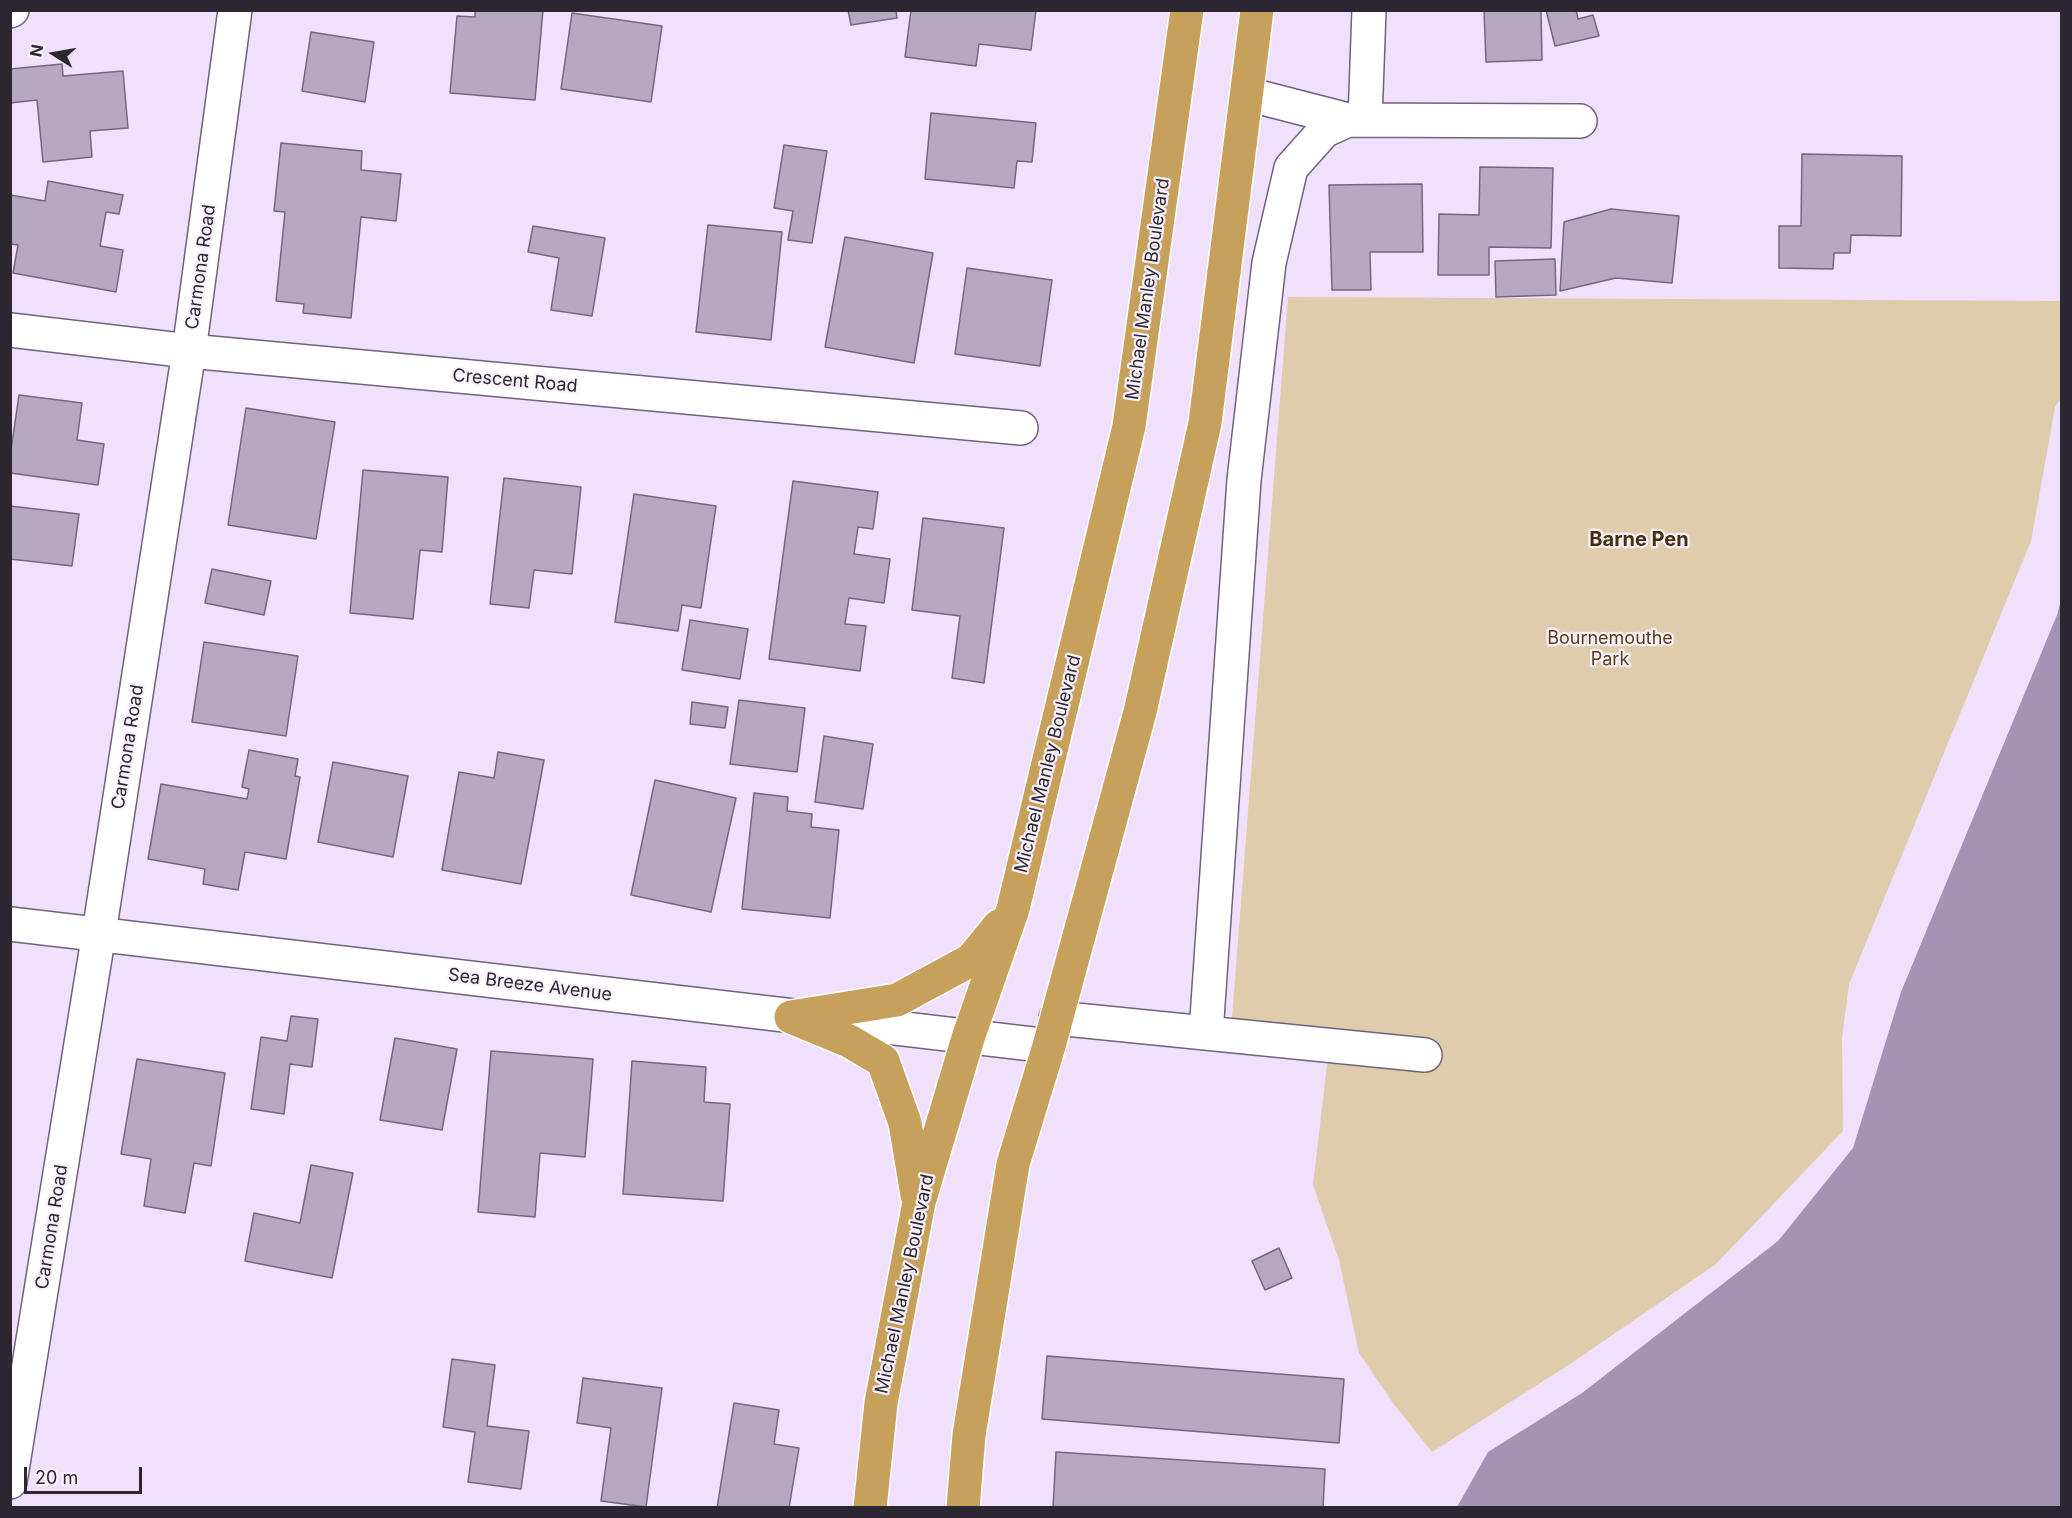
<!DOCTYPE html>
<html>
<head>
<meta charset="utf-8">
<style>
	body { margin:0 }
	#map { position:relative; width:2072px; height:1518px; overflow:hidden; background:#f0e0fb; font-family:Inter,sans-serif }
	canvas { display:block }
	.frame { position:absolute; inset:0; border:12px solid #2c2630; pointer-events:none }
	.north { position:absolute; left:24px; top:24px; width:60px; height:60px; -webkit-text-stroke:4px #f8f1fc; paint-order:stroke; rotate:281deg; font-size:16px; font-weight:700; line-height:24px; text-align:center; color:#2c2630 }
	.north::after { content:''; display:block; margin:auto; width:21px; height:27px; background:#2c2630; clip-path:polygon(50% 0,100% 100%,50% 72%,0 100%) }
	.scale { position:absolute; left:24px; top:1467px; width:118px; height:27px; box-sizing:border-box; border:3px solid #2c2630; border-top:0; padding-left:8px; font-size:18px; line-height:21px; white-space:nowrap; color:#2c2630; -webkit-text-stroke:4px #f8f1fc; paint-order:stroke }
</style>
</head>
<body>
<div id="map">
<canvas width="2072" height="1518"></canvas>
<div class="frame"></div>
<div class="north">N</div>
<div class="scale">20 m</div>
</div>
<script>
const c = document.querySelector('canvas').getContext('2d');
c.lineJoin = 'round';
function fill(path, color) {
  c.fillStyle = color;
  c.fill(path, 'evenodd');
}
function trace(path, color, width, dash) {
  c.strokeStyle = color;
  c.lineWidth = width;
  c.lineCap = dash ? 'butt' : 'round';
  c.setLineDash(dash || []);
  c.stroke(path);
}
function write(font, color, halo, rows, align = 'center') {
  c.font = font + ' Inter,sans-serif';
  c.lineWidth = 4.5;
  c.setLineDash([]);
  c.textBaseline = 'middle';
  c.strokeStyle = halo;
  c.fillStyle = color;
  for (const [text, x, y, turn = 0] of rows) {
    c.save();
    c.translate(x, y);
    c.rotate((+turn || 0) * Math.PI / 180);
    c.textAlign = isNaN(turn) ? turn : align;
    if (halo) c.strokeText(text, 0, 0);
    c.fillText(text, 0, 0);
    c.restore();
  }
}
fill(new Path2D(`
	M1288,297L2061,301V398L2055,407L2031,541L1849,984L1842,1038L1843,1131L1716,1264L1570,1364L1432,1452L1393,1403L1359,1353L1339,1260L1313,1185L1331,1030L1232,1018Z`), '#dfccac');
fill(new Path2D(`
	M2061,600V1507H1457L1488,1452L1582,1393L1778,1241L1853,1148L1901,992L2057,615Z`), '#a692b4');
const building = new Path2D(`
	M475,10H543L535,100L450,93L457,16L475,17Z
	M848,10H896L897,18L851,25Z
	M911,10H1036L1031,50L979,44L976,66L905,57Z
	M1484,10H1541L1542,60L1486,62Z
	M1546,10H1576L1578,19L1593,15L1599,36L1555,46Z
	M572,13L662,26L651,102L561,89Z
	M311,32L374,42L365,102L302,91Z
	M62,64L63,76L123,71L128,128L90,131L92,157L43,162L37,100L10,103V69Z
	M931,113L1036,123L1032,162L1017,161L1014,188L925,179Z
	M281,143L362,151L361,170L401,174L396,221L361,217L351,318L303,313L304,304L276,301L285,212L274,211Z
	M784,145L827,151L812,243L788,240L793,211L774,208Z
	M1802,154L1902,156L1901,236L1851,235L1850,253H1834L1833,269L1779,268V226H1801Z
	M1480,167L1553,168L1551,248L1489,247V275H1438L1439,214L1479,215Z
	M48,181L123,195L119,214L106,212L100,246L123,250L116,292L13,273L18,245L10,244V195L45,201Z
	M1422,184L1423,252H1370L1371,290H1332L1329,185Z
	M1611,209L1679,216L1672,283L1616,278L1560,291L1564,222Z
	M708,225L782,232L771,340L696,332Z
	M533,226L605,238L592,316L551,310L559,258L528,252Z
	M845,237L933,253L914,363L825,347Z
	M1555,259L1556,295L1496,297L1495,261Z
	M967,268L1052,280L1040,366L955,354Z
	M19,395L82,403L77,440L104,444L98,485L10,473V457Z
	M246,408L335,422L316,539L228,525Z
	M363,470L448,477L442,552L420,550L413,619L350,613Z
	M504,478L581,487L572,574L534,570L529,608L490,604Z
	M793,481L878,492L873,529L858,527L854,554L890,559L884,603L849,598L845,624L866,626L860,671L769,659Z
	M634,494L716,506L701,608L682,605L678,631L615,622Z
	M10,506L79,514L72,566L10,559Z
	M923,518L1004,528L984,683L952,678L960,616L912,610Z
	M212,569L271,581L264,615L205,603Z
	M690,620L748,629L740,679L682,670Z
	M204,642L298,656L286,736L192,722Z
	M739,700L805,708L797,772L730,764Z
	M692,702L728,707L725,728L690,724Z
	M824,736L873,744L863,809L815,802Z
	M249,750L298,759L295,776L300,777L286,859L245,852L238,890L203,884L205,869L148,859L161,784L247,799L249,789L242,787Z
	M498,752L544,760L521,884L442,870L459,772L494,778Z
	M333,762L408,776L393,857L318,842Z
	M655,780L736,798L711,912L631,895Z
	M754,793L788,797L787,811L812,814L811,827L839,830L830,918L742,909Z
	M291,1016L318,1019L312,1067L290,1064L284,1114L251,1109L261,1037L287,1041Z
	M395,1038L457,1049L442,1130L380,1120Z
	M491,1051L593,1059L585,1157L540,1153L535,1217L478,1212Z
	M137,1059L225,1073L211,1166L194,1163L185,1213L144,1206L151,1159L121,1154Z
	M632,1061L706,1067L704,1102L730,1104L723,1201L623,1194Z
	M311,1165L353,1173L332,1278L245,1261L254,1213L300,1223Z
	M1279,1248L1292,1278L1265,1290L1252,1261Z
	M1047,1356L1344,1379L1339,1443L1042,1419Z
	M452,1359L495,1365L487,1426L529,1431L521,1489L468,1482L475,1432L443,1427Z
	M583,1378L662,1388L646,1507L601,1501L611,1428L577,1423Z
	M734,1403L779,1410L774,1444L799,1448L789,1508H717Z
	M1056,1452L1325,1469L1323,1508H1053Z`);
fill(building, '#b7a8c2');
trace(building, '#75667e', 1.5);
const minor = new Path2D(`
	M10,11L12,10
	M1247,94L1348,120
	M1365,120L1369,10
	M10,330L189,351L1021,428
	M10,924L1049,1046
	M1056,1018L1425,1055
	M1206,1033L1244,480L1269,263L1291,168L1324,131L1348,120L1580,121
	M10,1482L99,933L189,351L235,10`);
const highway = new Path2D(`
	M791,1017L897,1000L971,960L999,926
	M791,1017L849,1041L883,1061L905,1123L917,1195
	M870,1508L881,1403L919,1202L969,1035L1013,909L1129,426L1187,10
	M963,1508L969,1435L1013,1164L1049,1046L1140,712L1205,423L1257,10`);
trace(minor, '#70627a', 36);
trace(highway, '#fff', 36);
trace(minor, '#fff', 33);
trace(highway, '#c7a15c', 33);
write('18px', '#2c2630', '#f8f1fc', [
	["Carmona Road",201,267,-82],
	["Michael Manley Boulevard",1148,289,-82],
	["Crescent Road",515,381,5],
	["Carmona Road",128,747,-81],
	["Michael Manley Boulevard",1048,764,-76],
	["Sea Breeze Avenue",530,985,7],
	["Carmona Road",52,1227,-81],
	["Michael Manley Boulevard",905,1284,-78]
]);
write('18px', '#574014', '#f8f1fc', [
	["Bournemouthe",1610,639],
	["Park",1610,660]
]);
write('bold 20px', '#443109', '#f8f1fc', [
	["Barne Pen",1639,540]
]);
</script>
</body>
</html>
